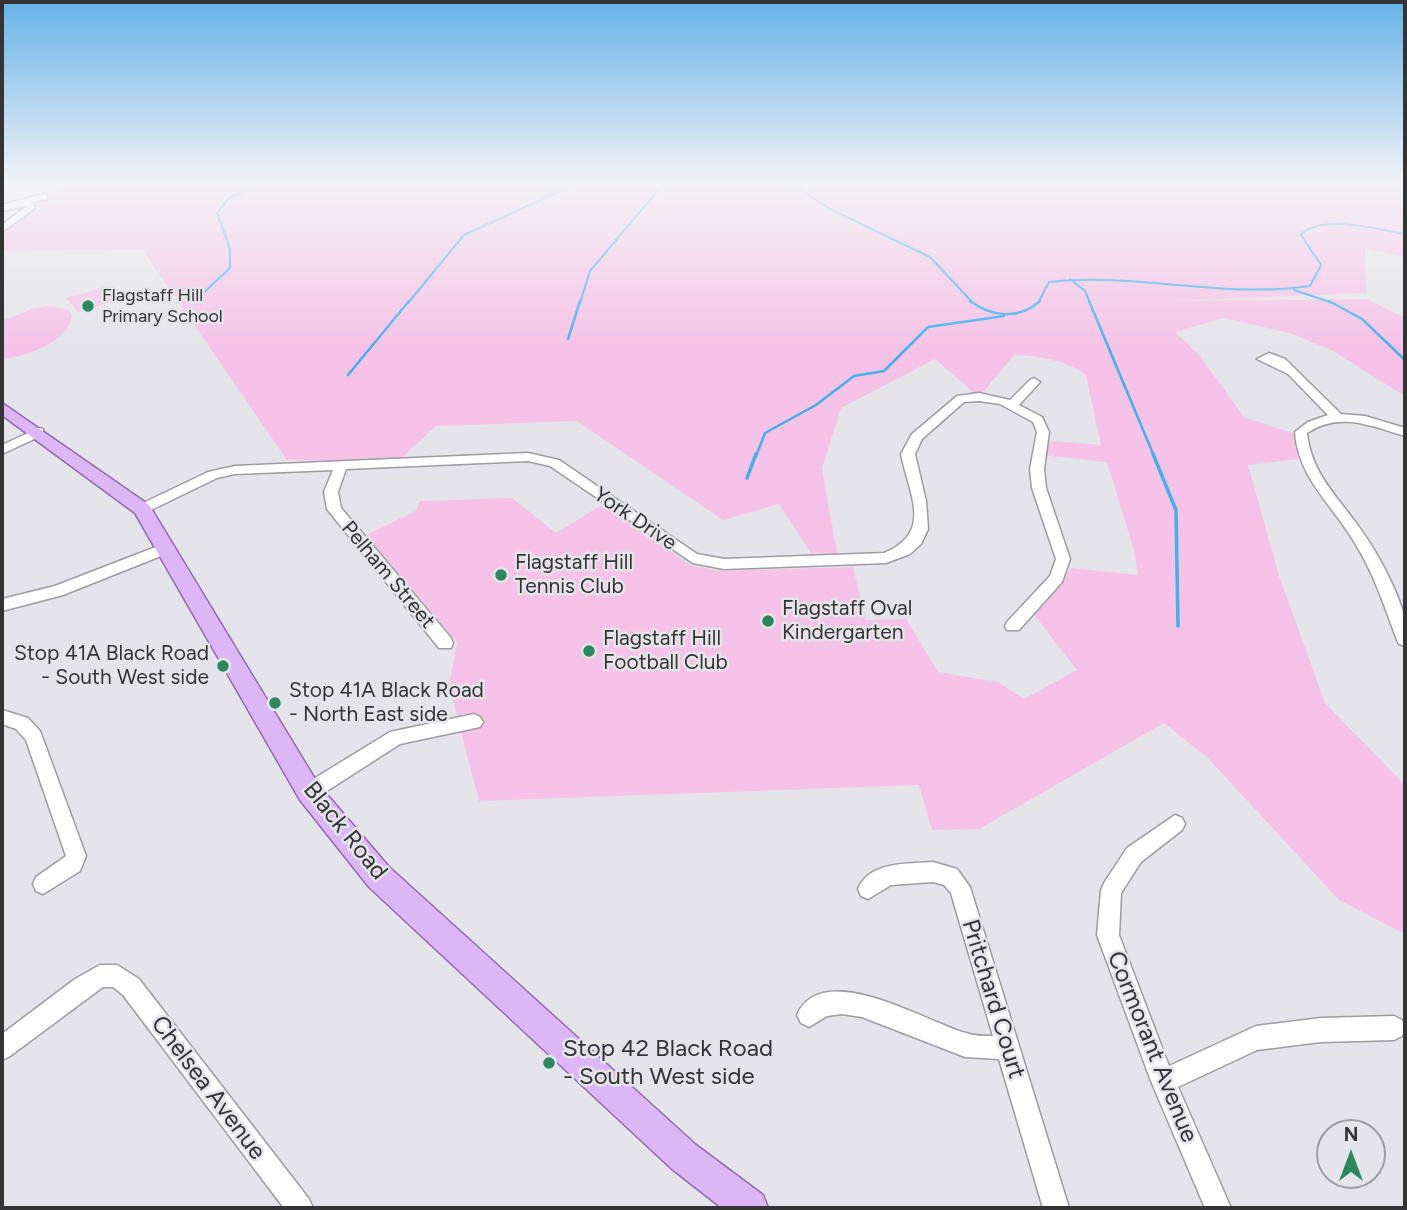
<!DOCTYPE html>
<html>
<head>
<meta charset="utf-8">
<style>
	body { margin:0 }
	#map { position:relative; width:1407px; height:1210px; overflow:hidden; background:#e4e4ea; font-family:Figtree,sans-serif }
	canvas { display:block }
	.frame { position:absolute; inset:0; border:4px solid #343436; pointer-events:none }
	.north { position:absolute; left:1316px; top:1119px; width:70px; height:70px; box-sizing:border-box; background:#e4e4ea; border:2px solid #9e9ea2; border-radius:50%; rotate:0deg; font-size:19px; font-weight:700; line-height:28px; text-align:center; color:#343436 }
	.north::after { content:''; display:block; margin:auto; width:24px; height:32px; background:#2d885f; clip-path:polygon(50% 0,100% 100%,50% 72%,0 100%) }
</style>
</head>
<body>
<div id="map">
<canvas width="1407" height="1210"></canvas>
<div class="frame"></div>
<div class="north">N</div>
</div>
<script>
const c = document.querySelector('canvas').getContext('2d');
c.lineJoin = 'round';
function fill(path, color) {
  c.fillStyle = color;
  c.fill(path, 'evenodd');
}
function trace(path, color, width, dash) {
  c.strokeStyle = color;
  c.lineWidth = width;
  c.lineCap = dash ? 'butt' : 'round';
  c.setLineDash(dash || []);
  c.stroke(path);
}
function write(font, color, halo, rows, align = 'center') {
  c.font = font + ' Figtree,sans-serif';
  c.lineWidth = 5;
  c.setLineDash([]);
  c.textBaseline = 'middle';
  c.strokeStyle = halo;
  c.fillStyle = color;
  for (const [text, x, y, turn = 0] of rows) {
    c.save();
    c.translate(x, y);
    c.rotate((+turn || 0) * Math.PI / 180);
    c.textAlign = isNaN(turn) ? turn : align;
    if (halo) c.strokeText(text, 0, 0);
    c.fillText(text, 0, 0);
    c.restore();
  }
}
fill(new Path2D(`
	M70,182H1405V257L1365,248L1366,293L1173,301L1367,299L1405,318V396L1333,351L1290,333L1223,318L1175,332L1200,356L1244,417L1295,434L1298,459L1248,465L1279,576L1325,703L1405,785V934L1339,900L1208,758L1164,723L979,829L932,830L919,785L479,801L449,685L457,642L366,535L416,511L420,501L512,498L556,533L605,503L690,565L719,571L853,567L866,620L906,619L938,672L998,682L1024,699L1077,670L1032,612L1053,594L1071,568L1138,575L1134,550L1107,462L1040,455L1042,440L1101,445L1086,375C1068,361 1037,355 1014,355L979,397L935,359L841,408L822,468L837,553H811L779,504L723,520L577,421L436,426L397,462L287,460L142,249L2,251V235Z
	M105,287L117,300L78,312L66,298Z
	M50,306L69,310L72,316C66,344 26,356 2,359V321L34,308Z`), '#f6c2e7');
trace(new Path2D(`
	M788,182L830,209L930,257L973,303
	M1070,279L1085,291L1090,303
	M1294,290L1333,303
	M196,300L230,268V249L217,213L228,199L262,182
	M408,303L464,235L580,182
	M580,303L590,271L665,182
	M1038,303L1049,282C1137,272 1223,299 1310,286L1321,265L1301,235C1319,213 1380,230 1405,234`), '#43b0e9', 2);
trace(new Path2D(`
	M970,301C992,317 1019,320 1040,301
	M1089,301L1154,456
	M1329,301L1362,319L1405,360
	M568,339L580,301
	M348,375L409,301
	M756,456L765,433L816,405L854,376L884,371L928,327L1004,316`), '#43b0e9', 2.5);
trace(new Path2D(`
	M1153,454L1176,510L1178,626
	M747,478L756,454`), '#43b0e9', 3.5);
const minor = new Path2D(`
	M44,194L47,195V199L33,202L35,208L2,232V225L27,206L2,211V205Z
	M1269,353L1285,359L1341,414L1365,416L1405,428V436C1371,426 1340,411 1307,433C1311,473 1337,496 1359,527C1376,550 1398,590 1405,619C1407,627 1405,638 1405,646L1399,644L1397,640C1385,608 1374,574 1356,545C1334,506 1298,479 1295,432L1308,422L1328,415L1288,374L1257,359Z
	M1034,378L1040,382L1019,405L1042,417L1049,432L1044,469L1046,488L1070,559L1062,582L1019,630H1007L1005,626L1007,622L1050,576L1056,559L1032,488L1030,469L1037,432L1033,422L1000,404L979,401L964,402L922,439L915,454L926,501L928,529L921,544L910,554L886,563L724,569L693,563L550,466L528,461L346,469L338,492L341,508L451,638L453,643L451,648H439L327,509L324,492L333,470L235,474L217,478L147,512L142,514L135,509L137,506L208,472L235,466L528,453L559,460L697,554L724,559L884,553C934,532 909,495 901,454L912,434L957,396L979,393L1010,400L1030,380Z
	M39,428L43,429V435L2,454V445Z
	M166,543L171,544L173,548L171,552L63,595L2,611V599L55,586Z
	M2,710L28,718L40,731L86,856L80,871L43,894L36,891L33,884L36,877L66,856L26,740L16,729L2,724Z
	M474,714L480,717L483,722L480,727L400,744L316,798L309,801L302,798L299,792L302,786L390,732Z
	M1175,815L1182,818L1185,824L1182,830L1141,862L1121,893L1119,935L1169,1066L1256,1026L1321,1018L1394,1016L1402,1020L1405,1027L1402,1036L1394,1040L1321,1042L1257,1050L1178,1087L1231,1208H1205L1151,1081L1097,935L1101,890L1104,883L1127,848Z
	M933,862L957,869L970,887L1069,1208H1043L999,1059L965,1057L862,1017L842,1014L827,1016L809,1027L801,1023L797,1015C822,957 928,1023 966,1033C974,1036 984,1036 993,1036L951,893L944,885L933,882L891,885L868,899L861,896L858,889C869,861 908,864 933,862Z
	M100,965H117L139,979L309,1199L313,1208H284L123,995L113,987H103L10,1056L2,1060V1034L75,979Z`);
const major = new Path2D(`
	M2,403L149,505L318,784L389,867L696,1145L763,1195L768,1208H722L672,1169L369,887L300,800L135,513L2,415Z`);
trace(minor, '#9c9ca1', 3);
trace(major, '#946aae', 3);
fill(minor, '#fff');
fill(major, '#ddb7f5');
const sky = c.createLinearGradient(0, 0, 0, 351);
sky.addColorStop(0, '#66b2e8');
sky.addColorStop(0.52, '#f3f3f6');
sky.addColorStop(1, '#f3f3f600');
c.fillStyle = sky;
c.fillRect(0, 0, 1407, 351);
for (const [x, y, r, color] of [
	[88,306,7,"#2d885f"],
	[501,575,7,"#2d885f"],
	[768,621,7,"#2d885f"],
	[589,651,7,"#2d885f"],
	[223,666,7,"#2d885f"],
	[275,703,7,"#2d885f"],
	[549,1063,7,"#2d885f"]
]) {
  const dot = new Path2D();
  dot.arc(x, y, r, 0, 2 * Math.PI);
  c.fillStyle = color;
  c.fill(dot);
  trace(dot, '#e4e4ea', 2.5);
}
write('18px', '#343436', '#e4e4ea', [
	["Flagstaff Hill",102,296],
	["Primary School",102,317]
], 'left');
write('21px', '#343436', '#e4e4ea', [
	["York Drive",635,519,34],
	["Pelham Street",388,575,50]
]);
write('21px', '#343436', '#e4e4ea', [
	["Flagstaff Hill",515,563],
	["Tennis Club",515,587],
	["Flagstaff Oval",782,609],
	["Kindergarten",782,633],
	["Flagstaff Hill",603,639],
	["Football Club",603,663],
	["Stop 41A Black Road",209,654,"right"],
	["- South West side",209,678,"right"],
	["Stop 41A Black Road",289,691],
	["- North East side",289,715]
], 'left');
write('24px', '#343436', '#e4e4ea', [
	["Black Road",345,831,51],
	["Pritchard Court",993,999,73],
	["Cormorant Avenue",1152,1047,68],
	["Chelsea Avenue",208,1088,53]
]);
write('24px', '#343436', '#e4e4ea', [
	["Stop 42 Black Road",563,1049],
	["- South West side",563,1077]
], 'left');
</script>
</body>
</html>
